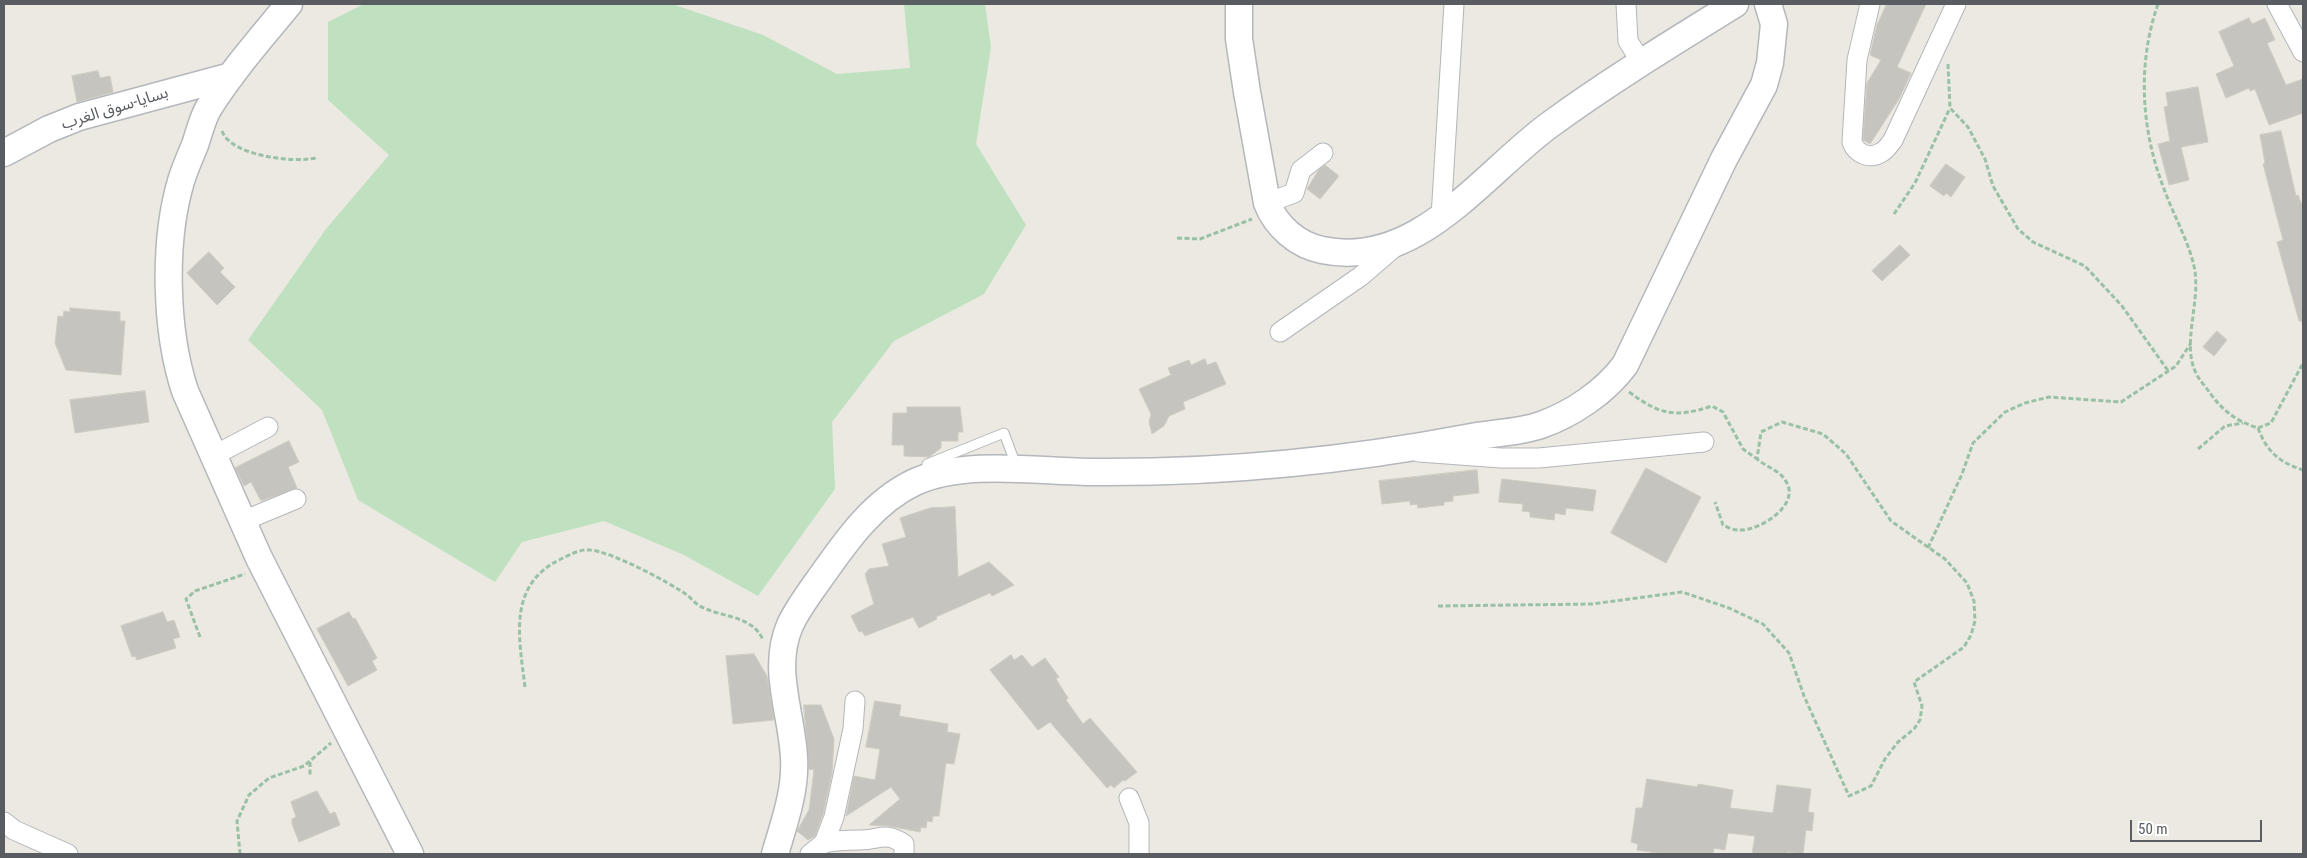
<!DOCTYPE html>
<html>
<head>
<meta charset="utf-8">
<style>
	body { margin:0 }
	#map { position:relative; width:2307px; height:858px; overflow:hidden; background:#ebe9e1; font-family:"Roboto Condensed",sans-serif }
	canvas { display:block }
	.frame { position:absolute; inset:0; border:5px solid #595c60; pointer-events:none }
	.scale { position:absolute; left:2130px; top:820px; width:132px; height:22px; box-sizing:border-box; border:2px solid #595c60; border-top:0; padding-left:6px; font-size:15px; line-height:18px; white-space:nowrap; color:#595c60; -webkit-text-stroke:4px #fff; paint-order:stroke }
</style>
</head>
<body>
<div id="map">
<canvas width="2307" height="858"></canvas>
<div class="frame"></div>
<div class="scale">50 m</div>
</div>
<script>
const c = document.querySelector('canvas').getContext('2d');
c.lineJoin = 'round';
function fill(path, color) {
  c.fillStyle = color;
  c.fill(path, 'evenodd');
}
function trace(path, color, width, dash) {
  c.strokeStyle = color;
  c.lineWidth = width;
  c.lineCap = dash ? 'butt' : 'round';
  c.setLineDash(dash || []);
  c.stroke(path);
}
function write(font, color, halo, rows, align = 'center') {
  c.font = font + ' "Roboto Condensed","Noto Sans Arabic",sans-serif';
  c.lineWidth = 4.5;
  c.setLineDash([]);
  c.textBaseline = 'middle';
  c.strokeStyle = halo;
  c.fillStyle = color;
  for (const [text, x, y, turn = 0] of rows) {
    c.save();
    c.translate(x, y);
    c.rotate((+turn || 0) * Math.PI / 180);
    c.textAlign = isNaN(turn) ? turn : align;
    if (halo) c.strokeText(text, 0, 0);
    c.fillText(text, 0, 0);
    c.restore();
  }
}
fill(new Path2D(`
	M364,4H672L763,35L837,74L910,68L904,4H985L991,47L976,144L1026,225L984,294L894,341L832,422L835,489L758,596L684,555L604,521L522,542L495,582L358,500L322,410L248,340L326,229L389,155L328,100V22Z`), '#bfe1c0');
const building = new Path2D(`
	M1887,4H1926L1897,67L1911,73L1899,99L1870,144L1863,140L1867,83L1881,60L1870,55L1877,25Z
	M2249,18L2252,24L2265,18L2275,40L2267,43L2286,85L2303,79V113L2269,125L2255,89L2250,91L2249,88L2226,98L2216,74L2234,66L2219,32Z
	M98,71L100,78L110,76L113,92L77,102L72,76Z
	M2198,87L2208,142L2181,147L2189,180L2169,185L2158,144L2170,141L2164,107L2168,106L2166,93Z
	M2281,131L2296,196L2298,195L2301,203H2303V321H2299L2277,242L2283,240L2263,164L2265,163L2260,135Z
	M1946,164L1965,177L1951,197L1946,193L1944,196L1930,186Z
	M1325,165L1339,176L1320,199L1307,189L1318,171Z
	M1900,245L1910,255L1882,281L1872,271Z
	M209,252L224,268L220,272L235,287L217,305L187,273Z
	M70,308L120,312V321H125L121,375L66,370L55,343L58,316L63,317L64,311L70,312Z
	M2217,331L2227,340L2214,356L2203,347Z
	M1205,359L1207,365L1216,362L1226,384L1183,402L1185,409L1169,416L1164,426L1152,434L1149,422L1151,414L1139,389L1171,375L1168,368L1189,360L1191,365Z
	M145,391L149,422L75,433L70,400Z
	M907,407H960L963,432H958V441H941V448L929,457L904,456V445H892L893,413H907Z
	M289,441L299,462L288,467L297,488L261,501L251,482L244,486L235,468Z
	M1646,468L1701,497L1666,563L1611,533Z
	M1477,470L1479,493L1453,496V501L1444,502V505L1418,508L1417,504L1410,505V501L1382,504L1379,481Z
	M1502,479L1596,490L1593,511L1566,508L1565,515L1555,513L1554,520L1530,517V512L1522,511L1523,504L1499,502Z
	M955,507L958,577L989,562L1014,585L992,596L990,593L936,617L937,619L919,628L913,617L865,636L862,631L859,632L851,616L874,604L865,574L869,569L889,566L882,544L906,537L900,518L930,508Z
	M163,612L167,622L174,620L180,637L173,639L176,648L137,660L135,656L132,657L121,626Z
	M349,612L353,619L355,618L377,658L372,661L377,670L348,686L317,629Z
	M754,654L767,676L774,720L733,724L726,656Z
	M1011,655L1014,660L1022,655L1032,667L1045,658L1059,677L1056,679L1068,698L1066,700L1083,724L1090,718L1137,772L1125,781L1123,780L1114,788L1111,785L1107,788L1050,722L1038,730L990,670Z
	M875,701L901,705L899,716L948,724L947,732L960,734L954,764L946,763L939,816H933L932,822L927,821L926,828L921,827L920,832L889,826L869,825L900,799L891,787L846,816L854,776L875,780L880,749L866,747Z
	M804,705H821L834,739L832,773L823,814L815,836L808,840L797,831L809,810L814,770L809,769Z
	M1647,779L1697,787L1698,784L1733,790L1730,808L1773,813L1777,785L1811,789L1808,812L1814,813L1812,831L1806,830L1803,854L1787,852V854H1752L1755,836L1728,833L1725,850L1714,848L1713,854H1664L1637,850L1638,844L1631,842L1634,823L1636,808H1642Z
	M317,791L330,814L335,812L340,825L299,842L292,824V819L296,817L291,802Z`);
fill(building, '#c6c4be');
trace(building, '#cfcbc0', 1);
const lane = new Path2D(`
	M927,464L1004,433L1016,465`);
const street = new Path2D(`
	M1626,4L1628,41L1641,62
	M1870,4L1857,60L1852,142C1856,154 1870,160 1882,152C1886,150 1890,144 1893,140L1956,4
	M2277,4L2303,52
	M1267,203L1294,193L1301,170L1323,153
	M1441,217L1454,4
	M1280,332L1361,276L1397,245
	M1419,452L1501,458H1539L1704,442
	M213,456L268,427
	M243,521L296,499
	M1129,798L1139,823V854
	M4,822L14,830L68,854
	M824,843C837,840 847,840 860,840C880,840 884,831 904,844V854
	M810,854L824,843L834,817L853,729L855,701`);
const secondary = new Path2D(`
	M289,4C261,38 231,72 208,109C202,120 199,133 195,145C190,157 185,168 181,181C163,242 165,330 185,391L259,558L410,854
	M1239,4V39L1247,92L1267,203C1276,226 1297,245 1322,250C1416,270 1481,176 1548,126C1608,82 1672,43 1735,4
	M4,153L49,129L79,117L231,76
	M775,854C784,823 796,791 794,758C792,713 771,669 790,625C797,610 808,595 818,581C844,544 872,502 915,482C966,459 1040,472 1094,472C1217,473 1345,461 1466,438C1490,433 1518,433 1541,425C1572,414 1605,392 1625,365L1724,159L1764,85L1770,63L1774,24L1768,4`);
trace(lane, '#b3b6ba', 11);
trace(street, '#b3b6ba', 21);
trace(secondary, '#b4b7bc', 29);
trace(new Path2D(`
	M2158,4C2137,64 2141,130 2164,189C2173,214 2188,240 2194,266C2202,301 2180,345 2197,375C2200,381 2206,387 2210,393C2223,411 2236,421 2258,428L2271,423L2303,363
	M1948,64L1950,108L1968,127L1985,159L1993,186L2018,229L2033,242L2085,266L2122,306L2169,372
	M222,131C231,156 293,163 316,158
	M1894,214L1915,183L1950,108
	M1177,238L1200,239L1252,219
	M1629,392C1660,415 1676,418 1712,406L1723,412L1743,449L1757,459
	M2258,428C2267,452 2279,462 2303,470
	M2198,449L2225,426L2243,423
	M1928,548L1962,474L1973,443L2005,412L2025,403L2049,397L2121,402L2176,366L2191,343
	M1438,606L1592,604L1682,592L1729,608L1763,624L1789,653L1804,696L1849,796L1871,786L1885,759L1898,742L1914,729L1920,720L1922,706L1914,682L1964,647L1971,635L1975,621L1974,601L1967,583L1945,559L1891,521L1846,454L1823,434L1782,422L1761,432L1757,459C1766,467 1779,470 1785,480C1803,504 1759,532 1738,530C1733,530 1727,527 1723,525L1715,502
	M200,637L186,599L195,591L245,574
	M525,687C519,637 507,585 561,559C569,555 580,549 590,550C610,551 669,582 687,595C691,598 694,602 698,605C719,618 752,614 763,640
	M310,762V776
	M240,854L237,821L249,795L269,778L304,766L331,743`), '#99c1a6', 3, [5, 2.5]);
trace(lane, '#fff', 9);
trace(street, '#fff', 19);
trace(secondary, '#fff', 26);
write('16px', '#595c60', '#fff', [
	["بسايا-سوق الغرب",115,109,-17]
]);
</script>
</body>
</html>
